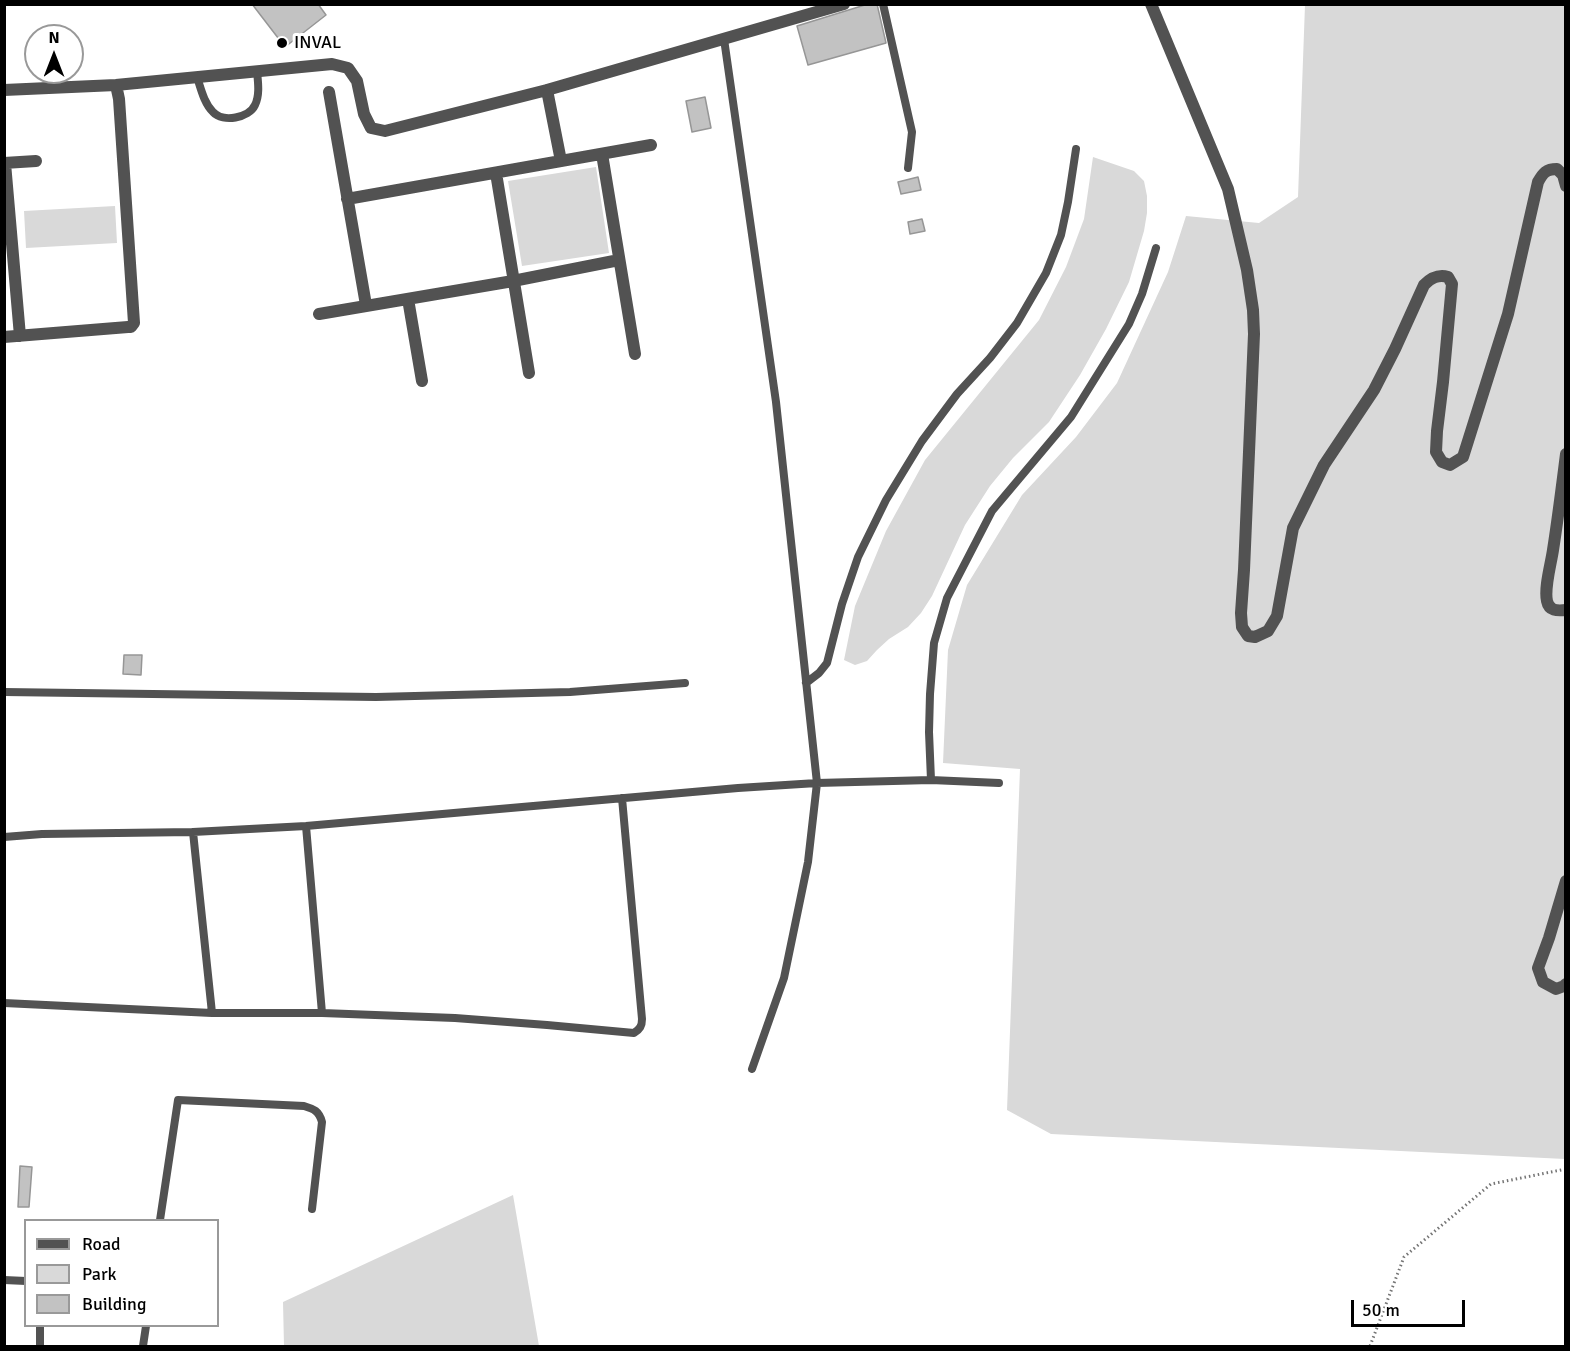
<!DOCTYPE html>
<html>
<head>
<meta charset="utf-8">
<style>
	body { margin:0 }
	#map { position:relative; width:1570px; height:1351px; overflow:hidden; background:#fff; font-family:Signika,sans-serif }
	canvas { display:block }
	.frame { position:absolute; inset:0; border:6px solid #000; pointer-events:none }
	.legend { position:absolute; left:24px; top:1219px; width:195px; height:108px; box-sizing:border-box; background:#fff; border:2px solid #999; margin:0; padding:8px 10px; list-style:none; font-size:18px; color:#000 }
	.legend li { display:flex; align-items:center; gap:12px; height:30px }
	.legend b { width:30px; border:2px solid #999 }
	.north { position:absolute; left:24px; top:24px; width:60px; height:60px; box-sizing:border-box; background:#fff; border:2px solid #999; border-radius:50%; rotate:0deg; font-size:16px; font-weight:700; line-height:24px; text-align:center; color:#000 }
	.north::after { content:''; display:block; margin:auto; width:21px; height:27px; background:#000; clip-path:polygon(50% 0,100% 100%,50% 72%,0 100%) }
	.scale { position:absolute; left:1351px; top:1300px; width:114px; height:27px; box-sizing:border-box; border:3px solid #000; border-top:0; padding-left:8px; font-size:18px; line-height:21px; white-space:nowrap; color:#000; -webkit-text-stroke:4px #fff; paint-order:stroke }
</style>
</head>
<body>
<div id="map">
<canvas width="1570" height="1351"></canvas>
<div class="frame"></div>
<ul class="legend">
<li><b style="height:8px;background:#525252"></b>Road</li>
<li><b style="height:16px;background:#d9d9d9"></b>Park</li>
<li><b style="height:16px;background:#c2c2c2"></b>Building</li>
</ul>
<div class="north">N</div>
<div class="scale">50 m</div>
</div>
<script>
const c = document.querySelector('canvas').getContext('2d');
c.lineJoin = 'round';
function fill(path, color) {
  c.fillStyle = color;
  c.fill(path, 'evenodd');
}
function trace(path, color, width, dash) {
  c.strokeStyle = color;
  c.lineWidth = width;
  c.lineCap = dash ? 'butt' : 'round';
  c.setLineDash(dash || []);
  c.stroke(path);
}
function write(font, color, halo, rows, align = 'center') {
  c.font = font + ' Signika,sans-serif';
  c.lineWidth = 6;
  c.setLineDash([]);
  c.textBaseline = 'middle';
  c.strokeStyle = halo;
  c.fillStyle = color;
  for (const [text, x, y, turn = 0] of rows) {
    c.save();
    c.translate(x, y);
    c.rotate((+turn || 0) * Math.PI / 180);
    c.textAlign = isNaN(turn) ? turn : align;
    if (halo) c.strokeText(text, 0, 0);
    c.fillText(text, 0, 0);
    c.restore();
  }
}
fill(new Path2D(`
	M1305,5H1565V1159L1051,1134L1007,1110L1020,769L943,763L948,650L967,585L1022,495L1076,437L1117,383L1168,272L1186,216L1259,223L1298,197Z
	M1093,157L1134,171L1144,181L1147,196V213L1144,231L1129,282L1106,329L1080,375L1049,422L1013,458L990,486L965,525L932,596L921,613L908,627L889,639L877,650L867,661L855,665L844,660L855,606L886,531L925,460L1039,320L1066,267L1084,219Z
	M596,167L609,253L522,266L508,181Z
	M115,206L117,243L26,248L24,211Z
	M513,1195L539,1346H284L283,1302Z`), '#d9d9d9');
const building = new Path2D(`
	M252,4H318L326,15L285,47Z
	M868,4H877L886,43L808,65L797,26Z
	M705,97L711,128L692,132L686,101Z
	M918,177L921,190L901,194L898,182Z
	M922,219L925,231L910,234L908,222Z
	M124,655H142L141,675L123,674Z
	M20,1166L32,1167L29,1207H18Z`);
fill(building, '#c2c2c2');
trace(building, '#969696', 1.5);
trace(new Path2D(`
	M1370,1346L1404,1257L1491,1184L1566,1169`), '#747474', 3, [1.5, 3]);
trace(new Path2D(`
	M883,4L912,132L908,168
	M724,39L776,402L817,783L808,862L784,978L752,1069
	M197,77C201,89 204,103 213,112C223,123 249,118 255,105C260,95 258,82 257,71
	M806,683L819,673L827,663L842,604L858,557L886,500L922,441L957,394L990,358L1017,323L1046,273L1061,235L1068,202L1076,149
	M4,692L376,697L570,692L685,683
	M931,780L929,732L930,694L934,643L947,598L992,511L1071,417L1129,324L1142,294L1156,248
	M306,826L322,1013
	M193,832L212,1013
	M4,837L42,834L193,832L306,826L738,788L817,783L931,780L999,783
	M4,1003L212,1013H322L455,1018L547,1025L634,1033C640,1029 642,1026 642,1019L622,798
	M160,1220L178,1100L304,1106C314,1109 319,1111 322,1122L312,1209
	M4,1280L26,1281
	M40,1326V1346
	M143,1346L146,1326`), '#525252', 8);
trace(new Path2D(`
	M1151,4L1228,189L1247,270L1253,310L1254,334L1244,570L1241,613L1242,627L1248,636L1255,637L1268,631L1277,616L1293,528L1324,465L1374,390L1395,349L1424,285C1431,278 1438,274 1448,277L1452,284L1443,382L1437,431L1436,452L1442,462L1450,465L1463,457L1508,314L1538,182C1543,173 1546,169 1557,169L1563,175L1566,186
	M4,90L116,85L332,64L348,68L357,81L364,114L371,128L385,131L547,90L844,4
	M547,90L561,161
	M329,92L366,305
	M602,154L635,354
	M4,163L36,161
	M5,163L20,336
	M496,173L529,373
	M347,199L651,145
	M408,299L422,381
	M319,314L513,281L619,260
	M4,337L128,327H131L134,323L119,99L116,85
	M1566,454C1562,486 1558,518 1553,550C1551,564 1544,588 1547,601C1549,611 1557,611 1566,610
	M1566,881L1549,938L1538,968L1543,982L1556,989L1564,986L1566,984`), '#525252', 12);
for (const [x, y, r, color] of [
	[282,43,6,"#000"]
]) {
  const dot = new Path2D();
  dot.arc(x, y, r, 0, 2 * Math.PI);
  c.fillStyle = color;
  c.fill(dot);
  trace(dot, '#fff', 2);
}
write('18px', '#000', '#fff', [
	["INVAL",294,43]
], 'left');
</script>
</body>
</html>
